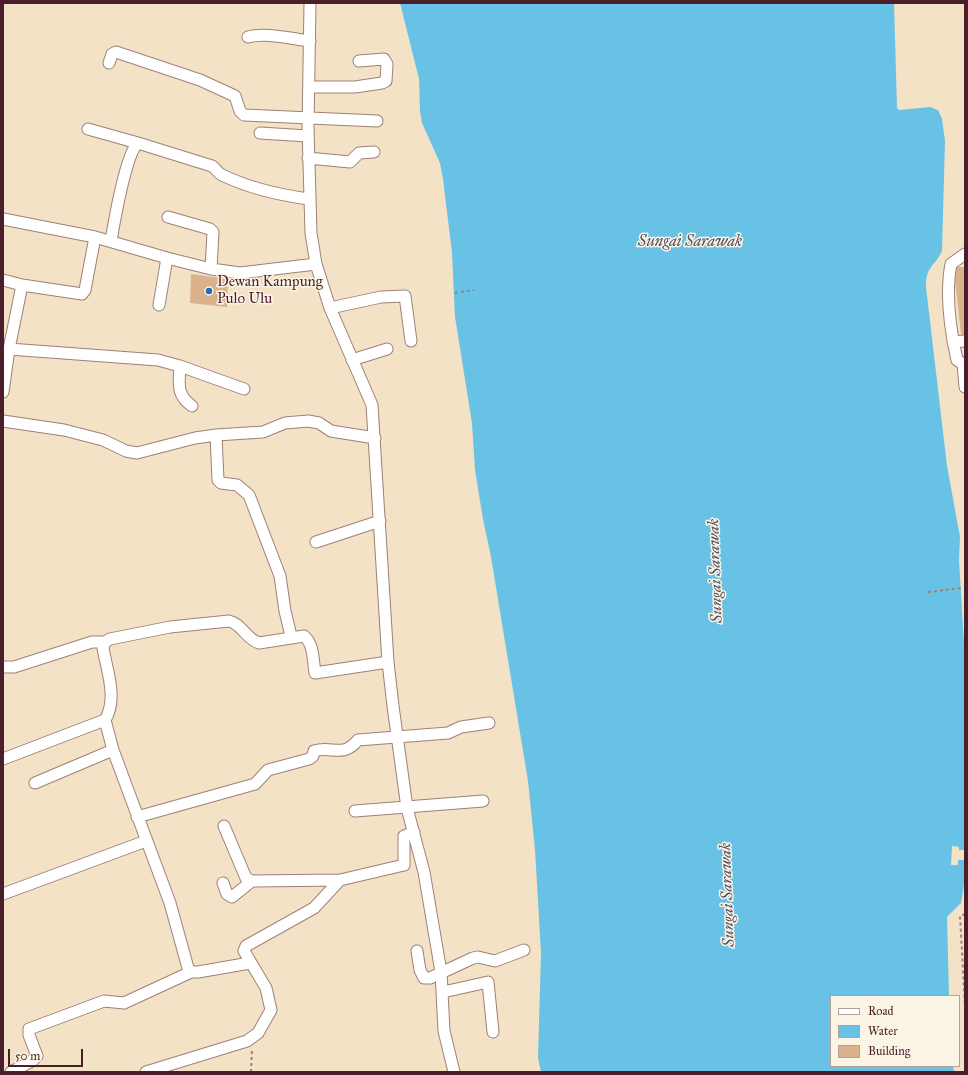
<!DOCTYPE html>
<html>
<head>
<meta charset="utf-8">
<style>
	body { margin:0 }
	#map { position:relative; width:968px; height:1075px; overflow:hidden; background:#f3e2c6; font-family:"IM FELL Great Primer",serif }
	canvas { display:block }
	.frame { position:absolute; inset:0; border:4px solid #4a1f2b; pointer-events:none }
	.legend { position:absolute; left:830px; top:995px; width:130px; height:72px; box-sizing:border-box; background:#fcf5e5; border:1px solid #b59f9b; margin:0; padding:5px 7px; list-style:none; font-size:12px; color:#4a1f2b }
	.legend li { display:flex; align-items:center; gap:8px; height:20px }
	.legend b { width:20px; border:1px solid #b59f9b }
	.scale { position:absolute; left:8px; top:1049px; width:75px; height:18px; box-sizing:border-box; border:2px solid #4a1f2b; border-top:0; padding-left:5px; font-size:12px; line-height:14px; white-space:nowrap; color:#4a1f2b; -webkit-text-stroke:3px #fcf5e5; paint-order:stroke }
</style>
</head>
<body>
<div id="map">
<canvas width="968" height="1075"></canvas>
<div class="frame"></div>
<ul class="legend">
<li><b style="height:5px;background:#fff"></b>Road</li>
<li><b style="height:11px;background:#67c2e5"></b>Water</li>
<li><b style="height:11px;background:#dab28c"></b>Building</li>
</ul>
<div class="scale">50 m</div>
</div>
<script>
const c = document.querySelector('canvas').getContext('2d');
c.lineJoin = 'round';
function fill(path, color) {
  c.fillStyle = color;
  c.fill(path, 'evenodd');
}
function trace(path, color, width, dash) {
  c.strokeStyle = color;
  c.lineWidth = width;
  c.lineCap = dash ? 'butt' : 'round';
  c.setLineDash(dash || []);
  c.stroke(path);
}
function write(font, color, halo, rows, align = 'center') {
  c.font = font + ' "IM FELL Great Primer",serif';
  c.lineWidth = 3;
  c.setLineDash([]);
  c.textBaseline = 'middle';
  c.strokeStyle = halo;
  c.fillStyle = color;
  for (const [text, x, y, turn = 0] of rows) {
    c.save();
    c.translate(x, y);
    c.rotate((+turn || 0) * Math.PI / 180);
    c.textAlign = isNaN(turn) ? turn : align;
    if (halo) c.strokeText(text, 0, 0);
    c.fillText(text, 0, 0);
    c.restore();
  }
}
fill(new Path2D(`
	M400,3H894L897,108L899,110L930,107L938,110L942,119L945,141L942,251C934,268 926,265 926,287L947,466L960,537L959,560L965,660V879L961,903L947,917L949,996H831V1066H953L954,1072H541L538,1058L541,953L535,850L528,781L491,557L483,519L475,470L472,423L455,317L452,253L443,179L440,163L422,123L420,111L419,79Z`), '#67c2e5');
fill(new Path2D(`
	M952,846L959,847V850H965V860H958V865H951Z`), '#f3e2c6');
fill(new Path2D(`
	M957,267H965V337L961,334L954,271Z
	M191,274L228,279L227,307L190,303Z`), '#dab28c');
const minor = new Path2D(`
	M310,3L308,128L311,233L316,264L330,308L372,405L388,662L393,706L407,808L424,872L441,972L444,1031L454,1072
	M248,37C265,32 292,39 310,41
	M109,63L112,54L116,52L200,80L235,96L240,111L244,115L377,121
	M309,87H355L382,83L386,81L387,64L384,59L359,61
	M88,129L138,143
	M260,133L308,136
	M308,158L350,162L359,153L374,152
	M168,217L210,229L213,232L211,269
	M3,219L95,237L167,258L211,269L240,273L316,264
	M111,241C114,223 126,153 138,143L212,166C216,169 218,173 222,175C249,188 279,195 309,199
	M3,280L22,285
	M159,305L167,258
	M330,308L381,297L405,296L411,341
	M953,342L965,341
	M9,349L158,360L180,366L244,389
	M352,360L387,349
	M963,364L957,360C950,329 945,295 951,264L965,254
	M965,364H963L965,387
	M180,366C179,383 176,395 192,406
	M3,392L9,349L22,285L82,294L85,290L95,237
	M3,421L64,430L103,440L126,451L137,453L195,438L216,435
	M316,542L380,521
	M291,636L285,611L280,576L249,495L237,485L221,483L218,480L216,435L263,432L285,423L308,421L319,423L331,431L375,438
	M3,667H14L92,642H105
	M3,759L105,720
	M35,783L113,750
	M355,811L483,801
	M137,817L255,784L268,770L309,759L313,756L314,751C332,745 342,759 358,740L448,733L461,727L489,723
	M224,826L246,878L252,881L340,880L404,865V836L414,832
	M223,883L227,894L232,897L252,881
	M3,894L146,841
	M417,951L420,970L424,978H430L473,958L478,957L495,961L524,950
	M250,963L198,972H191L188,968L170,903L113,750L105,720C118,699 107,671 103,648L105,642L110,639L170,627L229,621C242,624 246,639 259,643L304,636C314,644 313,661 315,673L388,662
	M443,992L488,982L493,1032
	M11,1072L32,1061L37,1056L29,1035V1029L104,1001L124,1003L191,972
	M146,1072L247,1041L258,1033L271,1010L266,988L244,951L246,946L314,908L340,880`);
trace(minor, '#9e8078', 13);
trace(new Path2D(`
	M455,293L474,290
	M928,592L962,588
	M965,914L960,916L965,1006
	M251,1072L252,1049`), '#9e8078', 2, [3, 3]);
trace(minor, '#fff', 11);
for (const [x, y, r, color] of [
	[209,291,4,"#1f6fb2"]
]) {
  const dot = new Path2D();
  dot.arc(x, y, r, 0, 2 * Math.PI);
  c.fillStyle = color;
  c.fill(dot);
  trace(dot, '#fcf5e5', 1.5);
}
write('15px', '#4a1f2b', '#fcf5e5', [
	["Dewan Kampung",217,282],
	["Pulo Ulu",217,299]
], 'left');
write('italic 16px', '#535063', '#fcf5e5', [
	["Sungai Sarawak",690,242],
	["Sungai Sarawak",716,571,-92],
	["Sungai Sarawak",728,895,-92]
]);
</script>
</body>
</html>
